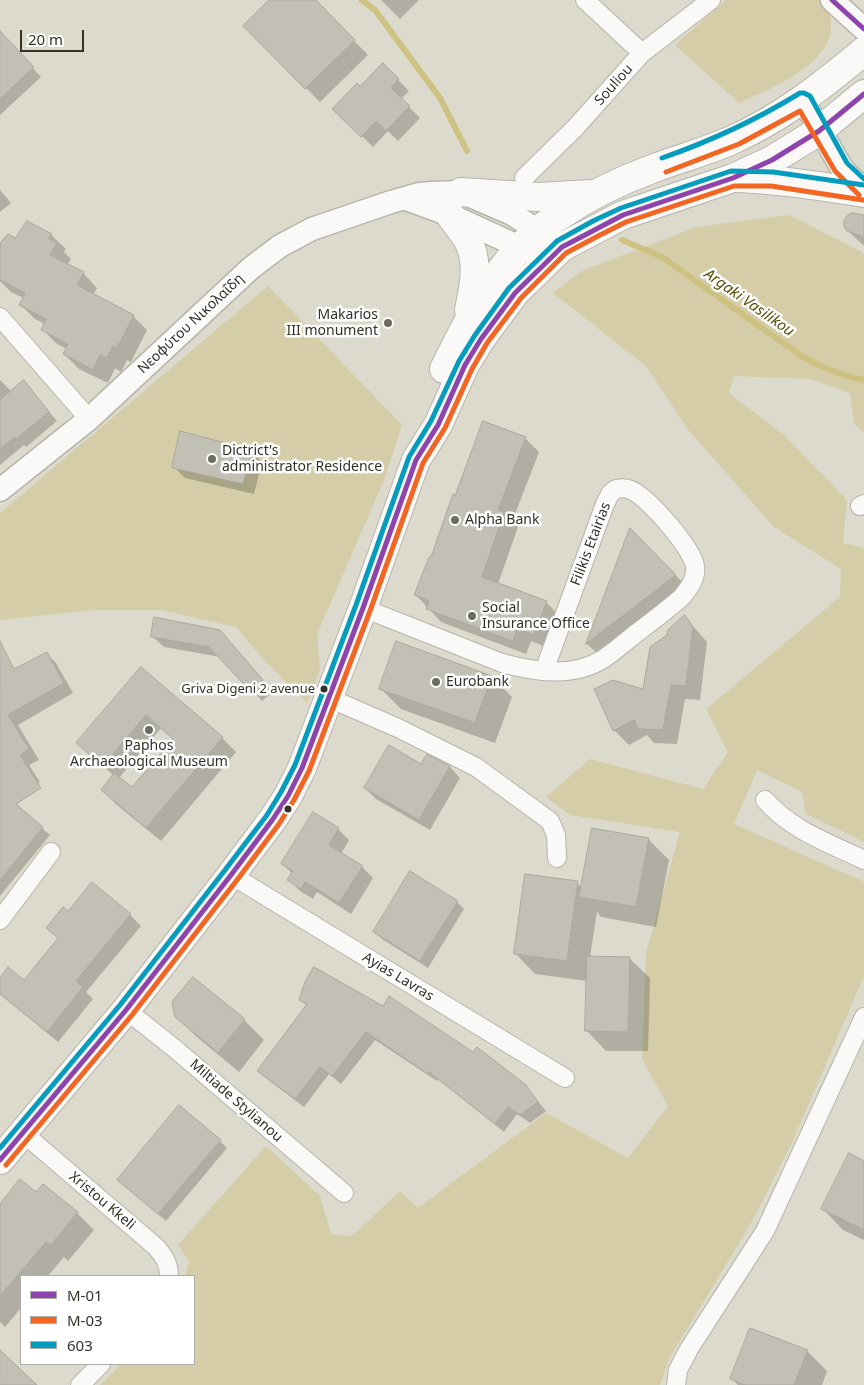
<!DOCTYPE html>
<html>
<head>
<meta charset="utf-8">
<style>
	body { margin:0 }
	#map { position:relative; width:864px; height:1385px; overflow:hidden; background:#dcdacc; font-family:"Noto Sans",sans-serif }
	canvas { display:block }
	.legend { position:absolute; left:20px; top:1275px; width:175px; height:90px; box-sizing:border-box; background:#fff; border:1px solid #adada9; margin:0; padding:6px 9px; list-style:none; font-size:15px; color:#333127 }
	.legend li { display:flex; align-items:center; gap:10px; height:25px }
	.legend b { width:25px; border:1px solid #adada9 }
	.scale { position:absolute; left:20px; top:30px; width:64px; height:22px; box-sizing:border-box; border:2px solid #333127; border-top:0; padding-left:6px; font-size:15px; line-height:18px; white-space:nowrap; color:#333127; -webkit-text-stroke:4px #fff; paint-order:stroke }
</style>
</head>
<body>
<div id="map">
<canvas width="864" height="1385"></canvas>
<ul class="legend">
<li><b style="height:6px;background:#8e44ad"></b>M-01</li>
<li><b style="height:6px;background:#f26522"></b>M-03</li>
<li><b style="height:6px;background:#059dbd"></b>603</li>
</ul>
<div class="scale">20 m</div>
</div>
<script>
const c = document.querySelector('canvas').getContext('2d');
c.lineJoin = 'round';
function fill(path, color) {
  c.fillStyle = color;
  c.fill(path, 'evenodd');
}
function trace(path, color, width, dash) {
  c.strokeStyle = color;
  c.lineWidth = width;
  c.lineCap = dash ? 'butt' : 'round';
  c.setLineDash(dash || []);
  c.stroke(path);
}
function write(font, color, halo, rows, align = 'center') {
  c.font = font + ' "Noto Sans",sans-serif';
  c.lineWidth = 5;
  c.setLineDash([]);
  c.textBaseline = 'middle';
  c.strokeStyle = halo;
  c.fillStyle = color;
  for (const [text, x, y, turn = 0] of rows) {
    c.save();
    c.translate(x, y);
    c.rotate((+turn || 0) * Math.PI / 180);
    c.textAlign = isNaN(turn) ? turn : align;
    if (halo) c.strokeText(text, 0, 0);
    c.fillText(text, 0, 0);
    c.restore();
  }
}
fill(new Path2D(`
	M726,0H819C822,5 829,11 830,16C831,18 831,21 831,24C834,64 769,89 739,103L675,45Z
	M789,215L862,252L864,255V432L854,424L850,393L810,379L734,376L729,393L783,434L847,500L843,543L864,548V842L806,814L802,792L757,770L734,824L864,882V976L790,1147L751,1223L669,1359L660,1385H100L121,1364H194V1276H185L189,1261L178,1245L266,1146L320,1196L331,1234L352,1236L400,1191L418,1208L546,1113L628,1158L668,1106L642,1059L646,953L680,832L570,815L546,797L590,759L703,789L728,752L706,709L840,597L841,569L774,527L689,431L646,366L553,293L582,271L696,227Z
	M268,286L402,425L385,478L317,634L320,669L307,703L263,659L236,627L161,610H93L0,620V513Z`), '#d4cda7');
fill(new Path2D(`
	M270,0H314L368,55L320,102L244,26Z
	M381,0H419L400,19Z
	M0,42L13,46L41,77L0,115Z
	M383,65L409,91L401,99L420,118L398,141L388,131L373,147L334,109L360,88Z
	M0,190L11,203L0,212Z
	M864,216V246L848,231Z
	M51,235L66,249L64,252L71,259L67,265L83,273L97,288L93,295L133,316L147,330L131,362L127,360L121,372L115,368L108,383L79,369L64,354L67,349L57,344L42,329L45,324L35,319L21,305L24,298L11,292L0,281V245L15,240Z
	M0,380L12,392L24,382L57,421L26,447L24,445L0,465Z
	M525,438L539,452L512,522L518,527L498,584L546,602L560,616L548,648L531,641L526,654L441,622L416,595L456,496Z
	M251,451L262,462L254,494L185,478L174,467Z
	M631,530L686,586L598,654L587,644Z
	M685,617L707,642L700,700L685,699L677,744L654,743L647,735L629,745L614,730L596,690L644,691L668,636Z
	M152,636L231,643L273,692L262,701L221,657L164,647Z
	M46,653L56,663L73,693L18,725L39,760L29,765L40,782L0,811V656L16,669Z
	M141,669L222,738L236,752L161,841L117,805L102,790L114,776L78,743ZM161,728L174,740L132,789L119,778Z
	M492,677L512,697L495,743L401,709L380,688Z
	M427,756L450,767L460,778L430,830L376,799L365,788L422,766Z
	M16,806L50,835L0,896V826Z
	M338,829L349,840L341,854L362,867L373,878L351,914L317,892L313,899L300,891L289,880L293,874L282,864Z
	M649,840L669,860L656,927L601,917L597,912L590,957L629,958L650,978L648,1051H606L586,1030L587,981L535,974L515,953L577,883L582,888Z
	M457,902L464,909L428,968L382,939L374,931Z
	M68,913L130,915L141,926L86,992L93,999L58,1042L0,994V980L24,982L59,939L47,928Z
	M300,999L525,1086L546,1111L530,1123L517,1114L504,1132L438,1079L437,1081L375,1040L341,1084L329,1074L304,1107L267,1079L259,1070L307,1006Z
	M176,1017L244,1020L264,1040L239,1072L197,1037Z
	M220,1141L227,1148L166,1221L126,1187Z
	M864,1162V1240L843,1230L823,1209Z
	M37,1194L77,1213L94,1230L68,1261L64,1257L48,1276H21V1308L5,1327L0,1322V1205Z
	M807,1351L827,1371L822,1385H738L732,1379Z`), '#0003');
trace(new Path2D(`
	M362,0L375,10L440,98L467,151
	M622,240L662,257L803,357C823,368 842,376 864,380`), '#cdc281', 6);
const building = new Path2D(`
	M269,0H316L355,40L305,89L243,26Z
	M0,31L34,67L0,99Z
	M383,63L399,79L391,88L410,106L386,131L376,121L361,137L332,109L357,83L360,86Z
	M852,213L864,215V237L847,231L844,227V221L847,216Z
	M27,221L52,234L49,239L57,243L50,255L84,272L77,285L134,315L117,348L113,346L107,358L100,355L93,370L63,354L68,344L41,330L46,319L19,305L25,293L0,280V243L8,234L15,238Z
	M24,380L49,412L16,439L15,437L0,449V400Z
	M483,421L526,437L498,510L504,512L482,577L547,601L534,635L517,628L513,641L426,609L429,601L414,595L429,557H431L453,494L455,495Z
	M180,431L252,450L243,484L172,468Z
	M630,528L676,575L586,644Z
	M685,615L693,627L686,686L671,685L663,730L638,729L634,720L613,731L594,689L613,680L643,689L650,647L667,635L668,630Z
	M154,617L220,630L263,680L250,691L209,647L151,637Z
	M0,641L14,669L47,652L64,683L8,715L29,749L20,755L41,788L16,804L43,827L0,880Z
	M396,641L492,676L475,723L379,689Z
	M141,667L223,737L146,828L101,790L114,773L132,787L173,739L146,715L103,766L76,743Z
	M389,745L421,764L427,754L450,766L419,820L364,788Z
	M313,812L339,828L329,845L363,866L339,903L305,882L301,889L287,880L293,871L281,864Z
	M592,828L649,838L636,907L579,897Z
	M410,871L458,901L420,961L373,932Z
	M525,874L578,881L567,961L514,954Z
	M92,882L131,914L76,981L83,987L47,1032L0,994V978L8,967L24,980L58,938L46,928L63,907L68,911Z
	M587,956L630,957L628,1032L585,1031Z
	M314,967L383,1006L389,996L473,1052L477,1047L526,1085L538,1102L520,1115L508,1107L495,1124L429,1072L428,1074L366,1032L332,1076L320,1067L295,1099L257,1071L307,1004L299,1000L305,982Z
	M193,977L245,1019L218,1053L175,1017L172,1002Z
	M179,1105L221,1140L158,1214L117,1180Z
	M849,1153L864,1161V1230L821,1209Z
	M20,1179L36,1192L43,1184L78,1212L51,1245L46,1242L0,1296V1204Z
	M750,1328L808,1350L794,1385H745L730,1379Z
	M0,1350L37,1385H0Z`);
fill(building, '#c2c0b5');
trace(building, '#aaa89e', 1);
const minor = new Path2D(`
	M585,0L642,53
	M524,178L575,128L642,53L711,0
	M0,317L89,419
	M860,506L864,504
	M363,608L502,663C535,672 573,678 603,659C614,652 624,643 634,635C650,623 667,610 682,597C689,588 697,578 695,566C692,548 648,497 631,490C627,488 621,488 616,489L610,494L605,504L544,671
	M329,698L398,728L476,767L550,821L556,835L557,858
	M765,800C791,830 829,843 864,860
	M231,875L565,1078
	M0,920L51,852
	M126,1010L174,1048L344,1193
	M23,1133L156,1247C164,1256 169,1264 169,1276
	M80,1385L101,1364
	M676,1385L678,1370L689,1349L765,1231L864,1017`);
const tertiary = new Path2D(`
	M832,0L864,29
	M803,100L841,167L848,175L864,189
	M406,199L450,215L535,254
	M0,490L89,419L251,268L280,246L312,229L391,202L419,194L432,193L461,192L512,214L551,239`);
const primary = new Path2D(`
	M739,178C781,180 822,186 864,193
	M461,192L539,197L591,194
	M450,215C455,222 461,230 466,237C480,259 474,286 469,310
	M444,369C469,318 493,270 536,232C542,226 550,222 558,217C587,197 619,181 652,169C678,159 704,152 730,141C780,119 822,86 864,51
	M0,1160L126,1010L231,875L273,819L288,796L302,768L363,608L416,460L438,425L465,365L481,339L515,293L562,247L623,215L733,178L772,160L819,131L864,94`);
trace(minor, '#b7b5aa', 20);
trace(tertiary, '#b7b5aa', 25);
trace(primary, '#b7b5aa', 30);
trace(minor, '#faf9f7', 18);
trace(tertiary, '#faf9f7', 22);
trace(primary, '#faf9f7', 28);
trace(new Path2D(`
	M832,0L864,29
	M0,1160L126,1010L231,875L273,819L288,796L302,768L363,608L416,460L438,425L465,365L481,339L515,293L562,247L623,215L733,178L772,160L819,131L864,94`), '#8e44ad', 5);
trace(new Path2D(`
	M666,172L739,144L800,111L835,171L859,195
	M6,1165L132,1015L237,880L279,824L294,800L309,771L370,611L423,463L445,428L472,369L487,343L521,298L566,253L600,235L626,222L734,186H771L863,200`), '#f26522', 5);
trace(new Path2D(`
	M662,158C711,141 756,120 800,93H804L810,96L847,163L864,179
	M0,1148L120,1005L225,870L267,815L281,792L295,765L356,605L409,457L431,421L459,361L475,335L509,288L557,241L593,221L621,208L731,171L773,172L864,185`), '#059dbd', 5);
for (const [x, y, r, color] of [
	[388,323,5,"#6e6c61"],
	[212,459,5,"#6e6c61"],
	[455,520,5,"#6e6c61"],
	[472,616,5,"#6e6c61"],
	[436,682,5,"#6e6c61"],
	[324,689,4.5,"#333127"],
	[149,730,5,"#6e6c61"],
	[288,809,4.5,"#333127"]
]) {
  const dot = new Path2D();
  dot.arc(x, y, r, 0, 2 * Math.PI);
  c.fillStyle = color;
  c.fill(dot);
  trace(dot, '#fff', 2);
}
write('13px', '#333127', '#fff', [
	["Griva Digeni 2 avenue",315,689]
], 'right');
write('14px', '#333127', '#fff', [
	["Souliou",614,85,-48],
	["Νεοφύτου Νικολαΐδη",191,324,-43],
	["Filikis Etairias",591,544,-69],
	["Ayias Lavras",398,977,31],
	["Miltiade Stylianou",236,1101,41],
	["Xristou Kkeli",102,1201,40]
]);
write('14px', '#333127', '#fff', [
	["Makarios",378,315,"right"],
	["III monument",378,331,"right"],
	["Dictrict's",222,451],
	["administrator Residence",222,467],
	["Alpha Bank",465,520],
	["Social",482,608],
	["Insurance Office",482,624],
	["Eurobank",446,682],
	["Paphos",149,746,"center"],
	["Archaeological Museum",149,762,"center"]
], 'left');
write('italic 15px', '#5a4e0a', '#fff', [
	["Argaki Vasilikou",749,303,35]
]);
</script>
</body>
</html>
